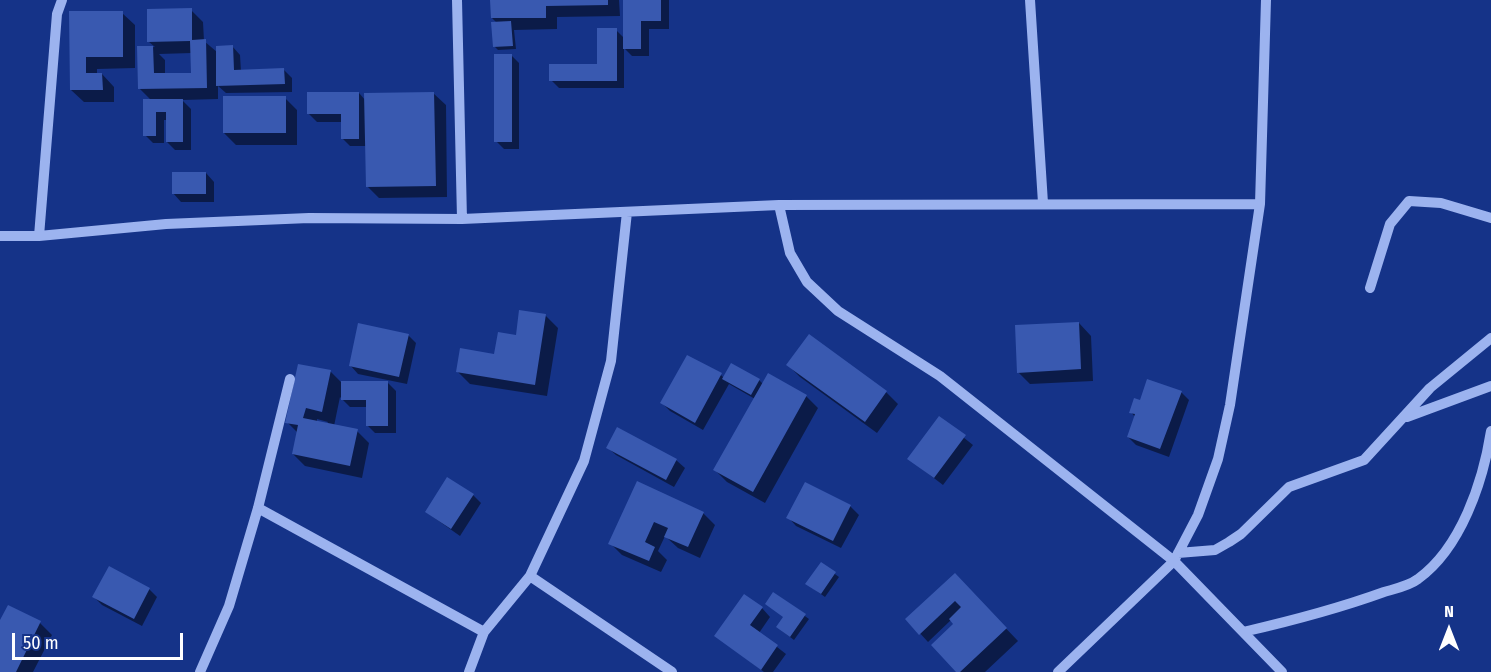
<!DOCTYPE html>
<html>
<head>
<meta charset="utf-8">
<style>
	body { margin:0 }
	#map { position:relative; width:1491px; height:672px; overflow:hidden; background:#153388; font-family:"Fira Sans Condensed",sans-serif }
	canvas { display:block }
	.north { position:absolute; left:1419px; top:600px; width:60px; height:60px; -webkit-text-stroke:4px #153388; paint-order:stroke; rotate:0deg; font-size:16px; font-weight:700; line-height:24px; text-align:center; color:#fff }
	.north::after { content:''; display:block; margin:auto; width:21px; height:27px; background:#fff; clip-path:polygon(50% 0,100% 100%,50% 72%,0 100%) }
	.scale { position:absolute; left:12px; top:633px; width:171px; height:27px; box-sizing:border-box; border:3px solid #fff; border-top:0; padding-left:8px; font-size:18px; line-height:21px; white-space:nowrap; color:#fff; -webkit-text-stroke:4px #153388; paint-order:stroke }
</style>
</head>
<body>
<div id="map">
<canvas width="1491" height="672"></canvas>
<div class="north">N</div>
<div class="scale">50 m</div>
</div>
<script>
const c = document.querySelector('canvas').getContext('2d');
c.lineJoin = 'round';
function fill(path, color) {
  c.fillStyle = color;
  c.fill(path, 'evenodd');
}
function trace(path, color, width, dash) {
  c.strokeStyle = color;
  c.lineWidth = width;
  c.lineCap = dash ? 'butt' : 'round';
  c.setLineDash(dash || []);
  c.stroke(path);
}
fill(new Path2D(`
	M492,0H619L620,16L557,17V29L514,30L516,49L498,50L494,46L498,24L492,18Z
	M624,0H669V29H649V56H632L624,48V88H559L551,80L598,65L616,30L624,38Z
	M191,10L203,22L204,41L217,52L232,46L240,55L241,71L284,70L292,78V92L226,93L218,86V99L182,100L191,109V150H175L167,142V120H164V143H153L145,135L152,101L139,88V48L155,47L149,42ZM192,53V74L165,75V60L159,54Z
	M70,13H122L135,25V68L97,69V74H102L114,87V102H84L71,90Z
	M511,55L519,63V149H504L496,141Z
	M359,93L366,101L433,93L446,105L447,197L379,198L367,186L366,146H350L342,138V122H317L309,114Z
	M285,98L297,110V145H236L224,133Z
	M206,173L214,182V202H181L173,193Z
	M546,316L558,328L547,396L470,384L458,372L495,355Z
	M1079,323L1091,336L1093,381L1030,384L1018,372Z
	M408,335L416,343L407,384L358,374L350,365Z
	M299,365L331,372L342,383H388L396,391V433H375L367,425V407H350L340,397L334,426L357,431L369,443L362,478L305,466L293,454L298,433L287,422ZM317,419L328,422L327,424L317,422Z
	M788,365L886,392L898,404L877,433L800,377Z
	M721,375L724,378L759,380L763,384L806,396L818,408L765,503L727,482L715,470L755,399L729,384L703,430L670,411L662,403Z
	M1181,392L1189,400L1169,457L1136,445L1128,437L1135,417L1131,412L1141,402Z
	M939,418L973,445L943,485L909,459Z
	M618,429L676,460L685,468L674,487L616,455L607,447Z
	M638,483L703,513L715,525L700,558L678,548L665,536L658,551L667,560L661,572L622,555L610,543Z
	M805,484L850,506L859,515L841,548L796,526L788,517Z
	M473,495L481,503L460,536L426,512Z
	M821,564L839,577L825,597L811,587Z
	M955,575L1018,641L985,672H958L955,624L951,620L928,642L907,619Z
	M149,589L157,597L142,626L102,605L94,597Z
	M774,594L809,619L794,640L782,631L784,618Z
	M762,608L770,617L759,633L786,654L773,672H764L716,636Z
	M0,623H40L52,635L33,672H0Z`), '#0007');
fill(new Path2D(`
	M490,0H608V5L546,6V18H491Z
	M623,0H661V21H641V49H623Z
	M192,8V40L206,39L207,88L138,89L137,46H153L154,73H191L190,41L147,42V9Z
	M69,11H123V57H86V73H102L103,90H70Z
	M511,21L513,46L493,47L491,22Z
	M597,28H617V81H549V64H597Z
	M233,45L234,70L284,68L285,84L216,86V46Z
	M494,54H512V142H494Z
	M307,92H359V139H341V114H307Z
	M434,92L436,186L366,187L364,93Z
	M223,96H286V133H223Z
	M143,99H183V142H166V112H156V136H143Z
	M172,172H206V194H172Z
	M519,310L546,314L535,385L456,372L460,348L494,354L498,332L516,335Z
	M1079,322L1081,369L1017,373L1015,325Z
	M358,323L409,334L399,377L349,366Z
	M809,334L887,391L865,422L786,365Z
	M687,355L722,373L695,423L660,403Z
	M731,363L760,379L751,395L722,379Z
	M298,364L331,370L322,412L306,408L303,418L358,429L350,466L292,454L298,425L285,423Z
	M768,373L807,395L753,492L713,470Z
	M1147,379L1182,391L1160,449L1127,437L1135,414L1129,413L1134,398L1140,400Z
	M341,381H388V426H366V400H341Z
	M939,416L966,435L934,478L907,459Z
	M617,427L677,459L666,480L606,448Z
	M447,477L474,494L451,529L425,512Z
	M637,481L704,512L688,547L664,537L668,528L654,522L645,542L655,547L649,561L608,544Z
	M805,482L851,505L833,541L786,518Z
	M821,562L836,572L821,594L805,584Z
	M109,566L150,588L134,619L92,597Z
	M955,573L1007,628L960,672H956L931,645L953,624L949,619L961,607L955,601L919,635L905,619Z
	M773,592L806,614L790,637L776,627L783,617L765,604Z
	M744,594L763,607L750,625L778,645L761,670L714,636Z
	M8,605L41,621L16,672H0V620Z`), '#3959b0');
trace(new Path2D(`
	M457,0L462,219
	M1030,0L1043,203
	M779,205L790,253L807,282L838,311L940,376L1174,561L1282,672
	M0,236H39L166,224L309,218L462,219L779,205L1260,204
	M39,236L57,14L62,0
	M1370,288L1390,224L1409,201L1441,203L1491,218
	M1407,417L1491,386
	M258,508L484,632
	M1178,553L1215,550L1229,542L1241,534L1289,487L1364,460L1430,388L1491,338
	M530,576L672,672
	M1243,632C1291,621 1337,609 1384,592C1394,589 1409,586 1418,579C1461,548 1483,482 1491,431
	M200,672L229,606L258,508L290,379
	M469,672L484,632L530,576L584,461L611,361L627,212
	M1058,672L1174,561L1198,515L1218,459L1230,405L1260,204L1266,0`), '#9cb3ef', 10);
</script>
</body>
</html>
